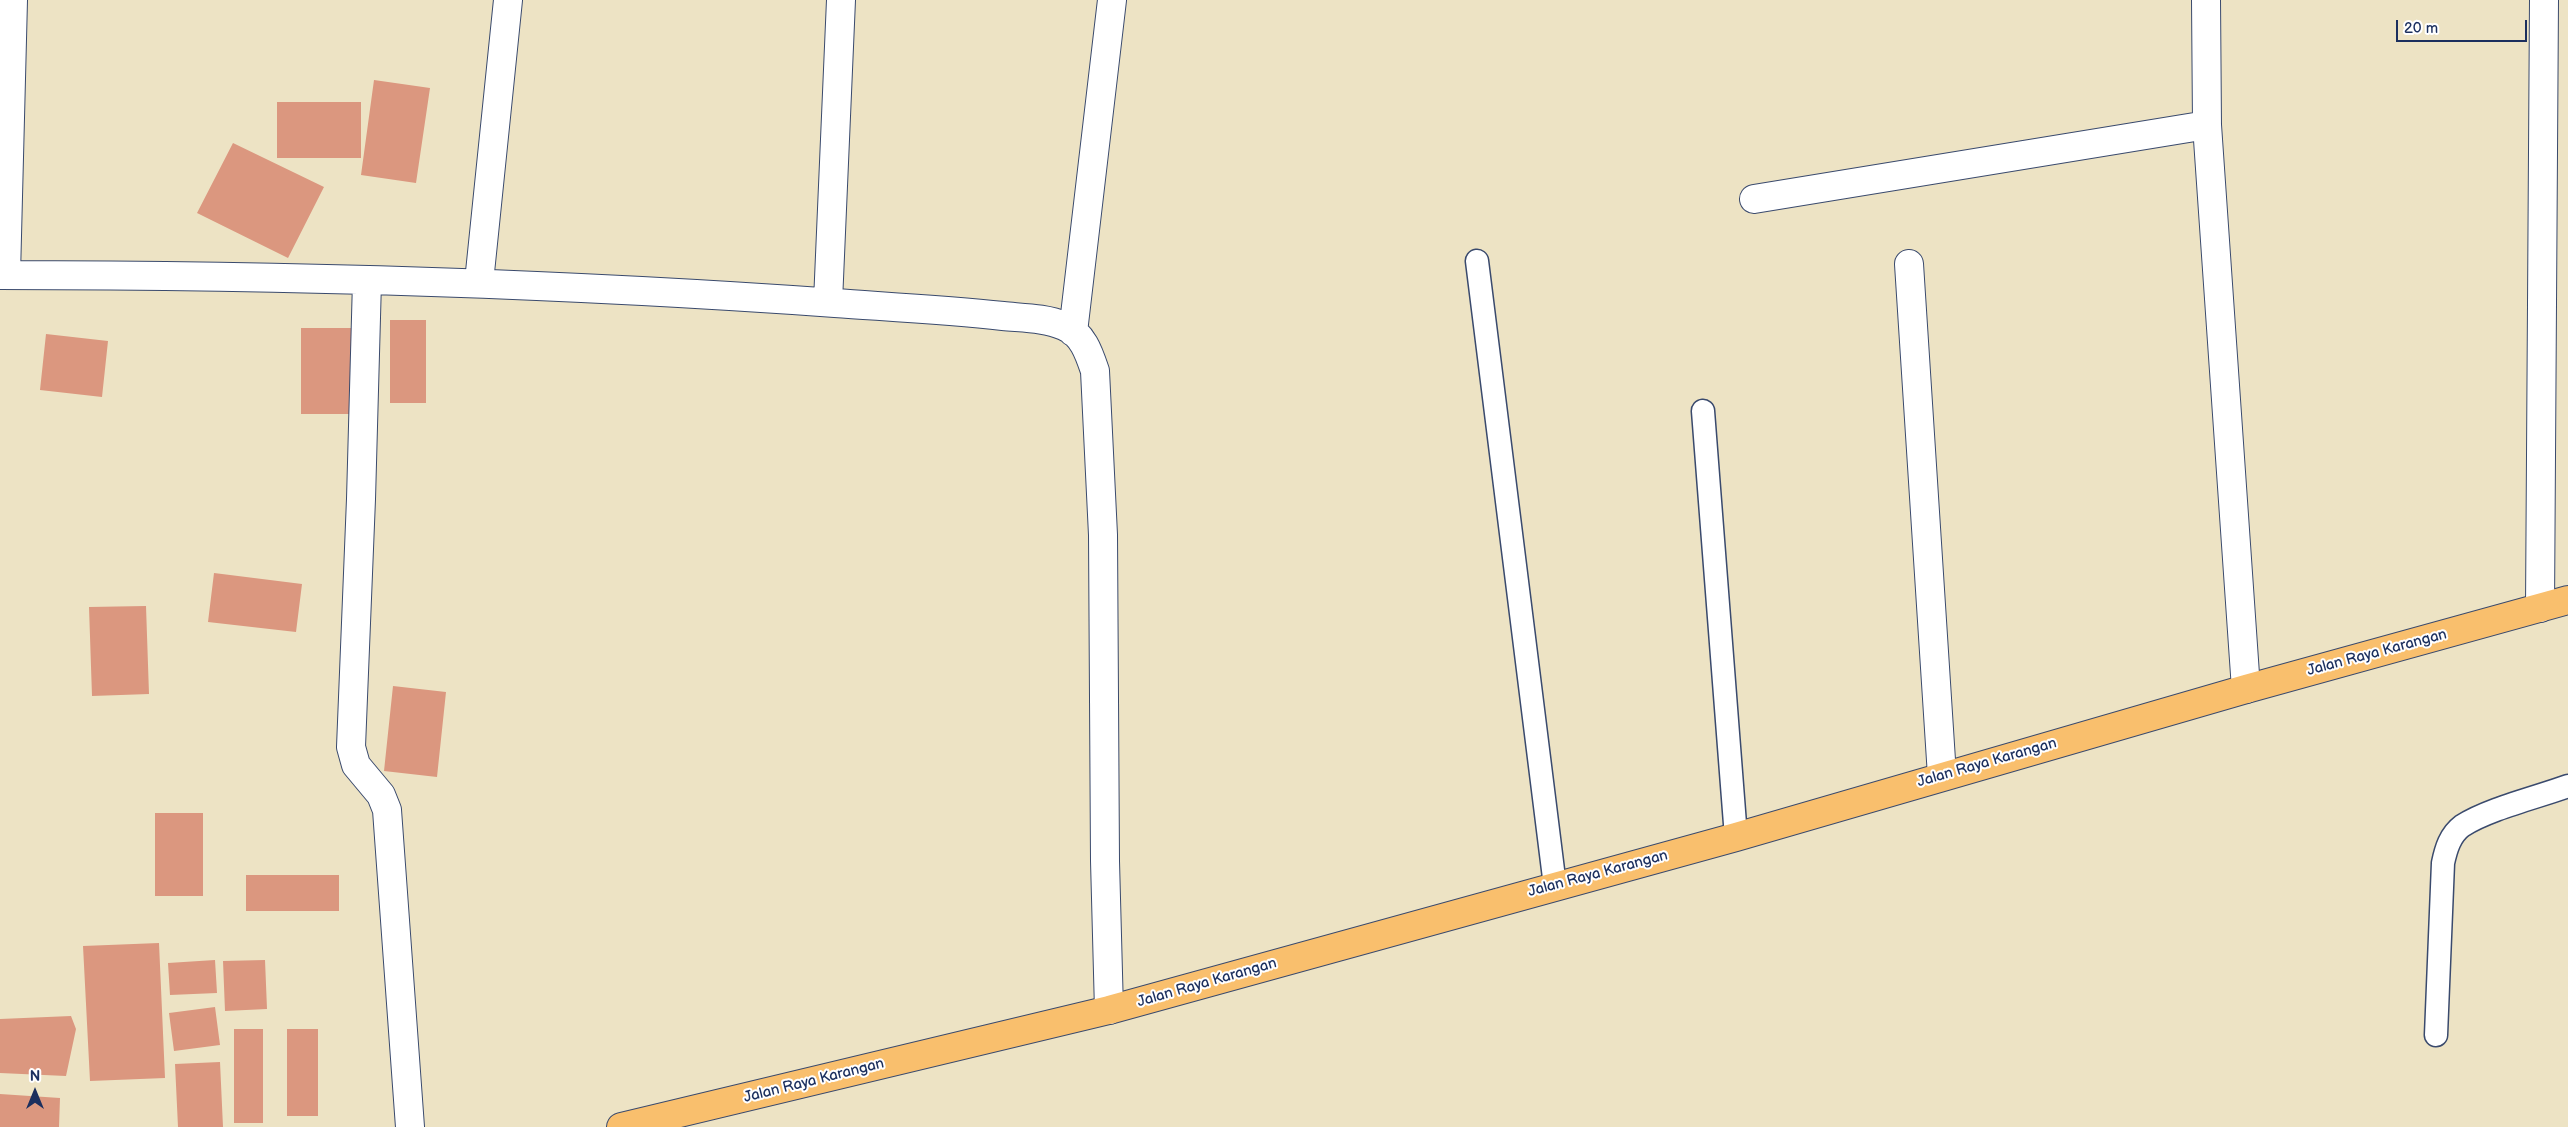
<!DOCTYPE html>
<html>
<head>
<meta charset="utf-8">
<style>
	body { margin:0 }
	#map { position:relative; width:2568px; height:1127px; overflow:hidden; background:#ede3c4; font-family:"Balsamiq Sans",sans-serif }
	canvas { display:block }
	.north { position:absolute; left:10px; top:1067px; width:50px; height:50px; -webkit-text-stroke:4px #fff; paint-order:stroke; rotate:0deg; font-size:14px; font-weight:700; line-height:20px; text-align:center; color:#1b2f5e }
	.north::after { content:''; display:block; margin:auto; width:18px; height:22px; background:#1b2f5e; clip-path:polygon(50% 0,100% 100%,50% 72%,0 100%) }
	.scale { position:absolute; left:2396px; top:20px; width:131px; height:22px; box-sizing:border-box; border:2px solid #1b2f5e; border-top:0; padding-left:6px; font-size:15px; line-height:18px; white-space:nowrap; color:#1b2f5e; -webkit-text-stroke:4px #fff; paint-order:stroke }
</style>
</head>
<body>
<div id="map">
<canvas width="2568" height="1127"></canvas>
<div class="north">N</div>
<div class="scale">20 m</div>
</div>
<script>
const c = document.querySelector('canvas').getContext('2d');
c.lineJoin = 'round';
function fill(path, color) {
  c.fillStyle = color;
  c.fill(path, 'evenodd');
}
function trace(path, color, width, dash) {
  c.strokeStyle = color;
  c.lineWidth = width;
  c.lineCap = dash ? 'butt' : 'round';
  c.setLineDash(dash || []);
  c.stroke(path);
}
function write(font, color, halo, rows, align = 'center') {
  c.font = font + ' "Balsamiq Sans",sans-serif';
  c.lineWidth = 4;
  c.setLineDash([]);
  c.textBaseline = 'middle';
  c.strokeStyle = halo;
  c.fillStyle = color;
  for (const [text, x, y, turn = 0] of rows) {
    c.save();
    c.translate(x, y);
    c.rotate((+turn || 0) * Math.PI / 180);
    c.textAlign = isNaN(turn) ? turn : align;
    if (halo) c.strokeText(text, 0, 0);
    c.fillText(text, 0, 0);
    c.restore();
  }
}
fill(new Path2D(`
	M374,80L430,88L416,183L361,175Z
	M277,102H361V158H277Z
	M233,143L324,187L288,258L197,213Z
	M390,320H426V403H390Z
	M301,328H351V414H301Z
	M46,334L108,341L102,397L40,390Z
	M214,573L302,584L296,632L208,622Z
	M146,606L149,694L92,696L89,607Z
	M393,686L446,692L437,777L384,771Z
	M155,813H203V896H155Z
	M246,875H339V911H246Z
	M159,943L165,1078L90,1081L83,946Z
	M215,960L217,993L170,995L168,963Z
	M265,960L267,1009L225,1011L223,961Z
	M215,1007L220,1045L174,1051L169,1013Z
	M71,1016L76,1029L66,1076L0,1073V1019Z
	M234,1029H263V1123H234Z
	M287,1029H318V1116H287Z
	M220,1062L223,1127H178L175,1064Z
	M0,1094L60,1098L59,1127H0Z`), '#db977f');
const lane = new Path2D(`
	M1477,261L1555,886
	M1703,411L1736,837
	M2436,1035L2443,863C2446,849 2450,835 2462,826C2488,809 2538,797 2568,786`);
const street = new Path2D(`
	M2206,0L2207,125L2246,689
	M1754,199L2207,125
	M1909,264L1942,776
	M0,275C279,275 557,283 835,303C891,307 947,310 1003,316C1023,318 1046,318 1064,326C1083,334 1089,353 1095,371L1103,535L1105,861L1109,1010
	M6,275L13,0
	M367,281L361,499L351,747L356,765L381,795L387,810L410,1127
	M479,282L508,0
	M828,302L841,0
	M1073,332L1112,0
	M2540,608L2544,0`);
const highway = new Path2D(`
	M621,1127L1109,1010L1736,837L2246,689L2568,600`);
trace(lane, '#3a4a6d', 25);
trace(street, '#3a4a6d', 30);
trace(highway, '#3a4a6d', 30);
trace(lane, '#fff', 22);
trace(street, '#fff', 28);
trace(highway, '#f9bf6d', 28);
write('15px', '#1b2f5e', '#fff', [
	["Jalan Raya Karangan",2377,653,-15],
	["Jalan Raya Karangan",1987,763,-16],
	["Jalan Raya Karangan",1598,874,-15],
	["Jalan Raya Karangan",1207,983,-16],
	["Jalan Raya Karangan",814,1081,-14]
]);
</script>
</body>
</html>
